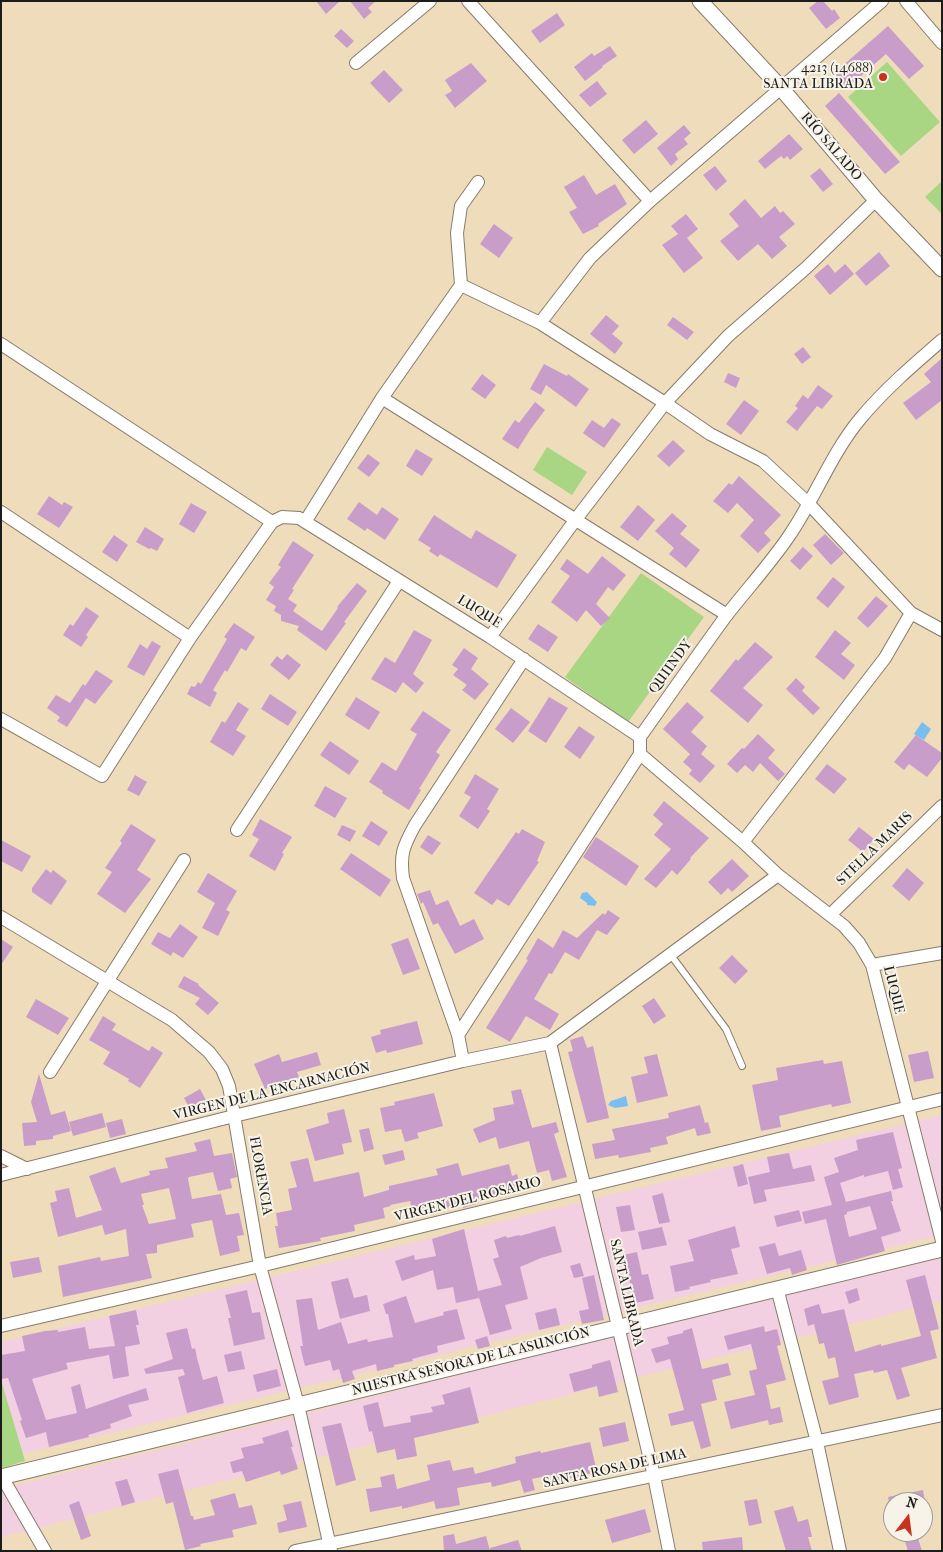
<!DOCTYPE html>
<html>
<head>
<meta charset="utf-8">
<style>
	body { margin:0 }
	#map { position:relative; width:943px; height:1552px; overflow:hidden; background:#efdcbb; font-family:"IM FELL French Canon",serif }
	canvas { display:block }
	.frame { position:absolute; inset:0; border:2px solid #1c1c1c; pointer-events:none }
	.north { position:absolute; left:883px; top:1492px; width:50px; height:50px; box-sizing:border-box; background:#f7f3e8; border:1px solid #9f9d96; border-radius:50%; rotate:15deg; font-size:14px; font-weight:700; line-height:20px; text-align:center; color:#1c1c1c }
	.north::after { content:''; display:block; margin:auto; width:18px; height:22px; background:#c8321e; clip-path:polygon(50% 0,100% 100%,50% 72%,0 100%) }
</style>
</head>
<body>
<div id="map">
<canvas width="943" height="1552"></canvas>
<div class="frame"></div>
<div class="north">N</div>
</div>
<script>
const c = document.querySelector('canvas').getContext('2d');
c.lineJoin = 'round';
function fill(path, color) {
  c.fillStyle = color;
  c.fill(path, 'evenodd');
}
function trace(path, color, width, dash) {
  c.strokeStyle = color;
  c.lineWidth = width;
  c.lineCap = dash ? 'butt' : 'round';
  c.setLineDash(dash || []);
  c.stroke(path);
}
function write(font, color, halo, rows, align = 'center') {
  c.font = font + ' "IM FELL French Canon",serif';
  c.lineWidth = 4;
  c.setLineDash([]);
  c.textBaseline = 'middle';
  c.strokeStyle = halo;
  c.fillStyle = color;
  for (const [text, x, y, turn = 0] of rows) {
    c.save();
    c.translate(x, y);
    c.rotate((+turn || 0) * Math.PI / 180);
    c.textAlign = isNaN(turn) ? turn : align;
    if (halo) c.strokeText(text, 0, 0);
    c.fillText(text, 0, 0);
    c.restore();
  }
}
fill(new Path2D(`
	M942,1115V1235L1,1459V1342Z
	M942,1255V1301L1,1537V1489Z`), '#f2cfe1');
fill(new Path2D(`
	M887,62L940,122L901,156L848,97Z
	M942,181V214L925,197Z
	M547,447L587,472L572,495L533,470Z
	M641,573L704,617L628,722L565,677Z
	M1,1380L25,1461L1,1468Z`), '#a8d683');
fill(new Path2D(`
	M922,722L931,729L924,740L914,734Z
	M587,892L597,902L595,906L587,905V903L580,898L582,893Z
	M626,1096L628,1106L615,1108L608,1105L611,1101Z`), '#78bfef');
fill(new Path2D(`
	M316,1H340L326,14Z
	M350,1H376L368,8L372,12L364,19Z
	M818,1H823L832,11L834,9L840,18L826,29L809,8Z
	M557,13L565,25L540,43L531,31Z
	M888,26L924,66L909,79L886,54L845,90L832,75Z
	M341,29L354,41L347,48L334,36Z
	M610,46L617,56L602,66L603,67L585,81L574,67L592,53L594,56Z
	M471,63L487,81L455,108L445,95L452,91L445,80Z
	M384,70L403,90L389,103L370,83Z
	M597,81L607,94L590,107L579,95Z
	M839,93L900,162L885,174L825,106Z
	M646,120L658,134L634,154L622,140Z
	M684,125L691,133L684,139L688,144L675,154L678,159L671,166L657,148Z
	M789,134L803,149L790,160L787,156L784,159L781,156L765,169L758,161Z
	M715,166L727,181L716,191L703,175Z
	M820,168L833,184L823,192L810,176Z
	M584,175L596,195L615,184L627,204L598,224L599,226L583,234L569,212L577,208L564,187Z
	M745,199L761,218L775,206L780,213L783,211L795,224L779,237L787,246L772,259L758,244L738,261L720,241L739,226L729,214Z
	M686,214L698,229L687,238L703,258L684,273L662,245L678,234L671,226Z
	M494,224L513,238L499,258L480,244Z
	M879,252L890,266L866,286L855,273Z
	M828,264L835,273L845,264L854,274L830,295L814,276Z
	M606,315L619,326L612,334L623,343L615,354L590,334Z
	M673,317L694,332L687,340L667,325Z
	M803,347L811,357L802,364L794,354Z
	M942,358V400L916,420L903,403L931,382L924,374Z
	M544,364L567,376L568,374L589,389L576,407L546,385L541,395L530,389Z
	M728,373L740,378L736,388L724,382Z
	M482,374L496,385L485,399L471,389Z
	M818,385L833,396L822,409L817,406L797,431L786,422L798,408L795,406L803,395L808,399Z
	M744,400L759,411L741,435L726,424Z
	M535,402L545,410L530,430L518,449L502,439L515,420L519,423Z
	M612,418L621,424L604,448L583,433L592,420L604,428Z
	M673,440L685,451L669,467L657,456Z
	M416,449L433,459L422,476L406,466Z
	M368,454L380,463L369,477L357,468Z
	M739,476L781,515L764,533L771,540L758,553L740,536L754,520L737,503L728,513L713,501L729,483L732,485Z
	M49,496L62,505L64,502L73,507L59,528L37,514Z
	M359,502L377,515L382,507L399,519L385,540L367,528L365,531L347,519Z
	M191,503L207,512L194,533L179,524Z
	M638,505L655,520L638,541L620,527Z
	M672,513L687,526L680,534L700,550L686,568L669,554L674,548L655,531Z
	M434,515L471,539L476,530L517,555L497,588L440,554L438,557L429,551L431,548L418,540Z
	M145,527L164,539L157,551L151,548L149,549L136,542Z
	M825,534L844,553L831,565L813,545Z
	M114,535L128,545L117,562L102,552Z
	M293,541L314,555L292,589L294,590L288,599L297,605L293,611L313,625L322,631L338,608L337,607L357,583L367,591L344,622L346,623L326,651L297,630L299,626L281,621V615L274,611L276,606L266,600L274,587L269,583L281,567L278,565Z
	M803,547L813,556L800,570L790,561Z
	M602,556L626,575L613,591L608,587L596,604L610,618L601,626L586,610L577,622L551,602L570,576L560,569L567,559L588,574Z
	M833,577L845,587L828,608L816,598Z
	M876,596L888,606L868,628L857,618Z
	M86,607L99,616L86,635L88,637L81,647L63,635L70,624L73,626Z
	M234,623L255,637L246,651L241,648L227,672L225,670L213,690L217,693L210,707L187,694L191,686L195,687L198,682L201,684L227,639L224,637Z
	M538,624L558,637L548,652L528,639Z
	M414,630L432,640L413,674L424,683L416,693L403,682L396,693L371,679L385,657L395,663Z
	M835,630L851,643L841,654L855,665L844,680L815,657Z
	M152,641L161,646L144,676L127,667L140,644L147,649Z
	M755,642L773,657L743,688L763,705L748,723L710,691L736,659L738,661Z
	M464,648L478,658L471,669L489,684L475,700L462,690L467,685L453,675L458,669L452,665Z
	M287,654L301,665L289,680L270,665L277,656L282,660Z
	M96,670L113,681L95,704L86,698L67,727L57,721L60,717L47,708L56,695L70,703L83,684L85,686Z
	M796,678L805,687L802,691L820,708L813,715L786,689Z
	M270,694L297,712L288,726L261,709Z
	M356,697L380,712L369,730L345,715Z
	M549,697L568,708L546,743L528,731Z
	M238,702L249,709L236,730L246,736L233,756L210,742L222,721L225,723Z
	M687,702L704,717L691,732L707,746L701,754L715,766L700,783L689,774L692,770L683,762L690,754L663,729Z
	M511,708L530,722L513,743L495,729Z
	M423,711L451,730L436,752L440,755L419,789L421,790L409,810L382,793L383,791L369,782L382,762L396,771L417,734L410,730Z
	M579,726L595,737L580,759L564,747Z
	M758,734L775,750L768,758L785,774L778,781L760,763L753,772L745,765L737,773L727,764L742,748L744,749Z
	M916,735L942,753V758L927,777L909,764L904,770L894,762Z
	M330,741L359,761L349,775L320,755Z
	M827,764L847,779L834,794L815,779Z
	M475,774L499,789L487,809L490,811L478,829L459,816L471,797L464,793Z
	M135,775L147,782L139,796L127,790Z
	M325,786L347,798L335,818L314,806Z
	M664,801L709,838L690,858L691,859L677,875L672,870L656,888L644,879L671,849L654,835L663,824L653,815Z
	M260,819L292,837L282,853L284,854L275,871L249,856L259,839L252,835Z
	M371,821L388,832L379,846L362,836Z
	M131,824L156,840L137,870L151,879L125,913L97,894L112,872L105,868L122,843L120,841Z
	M342,825L356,831L350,842L337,835Z
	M859,827L874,839L863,852L848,840Z
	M522,829L545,842L537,861L539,862L509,906L497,899L492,905L474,893L516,832L519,834Z
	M428,835L441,843L432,855L420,847Z
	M596,837L639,866L626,886L583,857Z
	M1,840L31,856L22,872L1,861Z
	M351,853L391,880L380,897L340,869Z
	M732,859L749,876L732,892L728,888L721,895L708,882Z
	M907,868L924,883L909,901L892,886Z
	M46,869L51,873L53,870L67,881L51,905L32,892V888Z
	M208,873L237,891L226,910L230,912L218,936L202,928L215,903L197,892Z
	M430,890L436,905L448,900L460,926L474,919L484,939L455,954L438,923L433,925L423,902L421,904L417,894Z
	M608,910L620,918L607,935L597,930L579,960L565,952L552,974L549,973L534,999L559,1014L550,1030L526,1016L510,1042L486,1028L528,960L526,959L538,938L553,948L563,930L577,938L603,913L605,915Z
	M180,924L198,937L183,958L173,952L171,956L151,944L158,932L170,938Z
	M408,938L420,969L403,975L391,944Z
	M1,939L13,947L1,965Z
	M732,955L748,971L735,984L719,968Z
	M184,976L199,984L198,985L219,1003L208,1015L195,1004L200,998L178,987Z
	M654,998L666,1016L654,1024L642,1006Z
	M36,999L69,1018L58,1035L26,1017Z
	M103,1016L116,1024L112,1030L149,1051L152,1046L163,1053L140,1088L128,1081L129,1079L103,1064L110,1052L89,1040Z
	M417,1021L423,1044L387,1053L386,1050L376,1053L371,1037L381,1034L380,1030Z
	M583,1036L587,1048L593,1046L609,1118L587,1123L568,1052L573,1051L570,1040Z
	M928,1051L934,1078L914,1082L908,1055Z
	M317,1052L321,1065L297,1072L299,1077L265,1089L254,1064L279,1054L282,1062Z
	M657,1054L668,1096L637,1103L631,1077L648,1073L644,1057Z
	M823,1060L824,1064L842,1061L851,1103L832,1107L831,1104L779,1116L781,1127L761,1131L752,1085L778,1080L776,1068Z
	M39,1074L51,1115L65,1111L71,1131L53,1136V1139L36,1141V1145L24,1146L22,1123L37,1122L31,1102Z
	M200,1089L207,1102L191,1111L184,1098Z
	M521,1089L532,1128L556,1122L559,1132L554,1134L567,1177L552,1181L549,1170L537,1173L529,1141L499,1149L496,1137L479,1143L473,1129L495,1120L493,1108L514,1104L511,1091Z
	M434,1093L443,1126L417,1133L419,1138L405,1142L401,1129L385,1132L380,1108L395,1105L394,1102Z
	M700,1105L705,1123L708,1122L711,1133L697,1136L695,1128L666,1137L668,1144L650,1148L651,1152L619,1158L618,1155L595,1159L592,1144L615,1140L612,1129L669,1118L668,1113Z
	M344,1109L352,1142L342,1144L344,1154L315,1161L306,1130L329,1123L327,1113Z
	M102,1113L106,1127L73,1136L69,1122Z
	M122,1119L126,1134L110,1138L106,1123Z
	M369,1128L374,1149L364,1152L359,1130Z
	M893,1132L902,1168L898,1169L903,1187L893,1190L888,1171L864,1177V1175L840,1183L846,1202L891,1191L893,1201H891L901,1231L881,1237L885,1251L837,1265L826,1219L805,1224L802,1212L832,1205L824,1177L839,1172L834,1158L858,1150L856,1140ZM870,1206L877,1229L849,1237L844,1215L847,1214V1212Z
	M210,1139L214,1156L232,1153L237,1177L230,1179L232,1188L218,1191L213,1172L189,1177L188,1179L192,1199L221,1194L226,1215L239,1213L244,1235L237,1236L240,1251L220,1256L212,1220L191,1224L194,1237L157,1245V1253L146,1254L152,1278L63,1297L58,1266L100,1257L101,1261L129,1256L126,1229L105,1235L102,1225L58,1237L50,1203L57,1201L55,1191L69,1188L76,1218L102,1210L89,1176L115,1167L121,1183L150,1175L149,1171L168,1168L165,1158L197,1151L194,1143ZM169,1188L176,1219L149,1224L142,1205H144L141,1194Z
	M403,1150L405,1160L385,1165L382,1155Z
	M789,1153L793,1169L811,1165L815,1181L764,1190L767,1201L754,1204L748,1177L770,1172L767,1157Z
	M308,1158L314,1182L359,1172L364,1197L389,1190V1186L438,1175L436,1169L458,1163L462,1176L509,1164L512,1176L517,1174L520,1185L515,1187L516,1189L476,1202V1204L463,1208L462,1204L430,1212L429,1207L412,1210L410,1201L390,1205L391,1206L383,1208L385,1218L354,1225L355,1231L320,1238L321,1241L279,1248L275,1226H278L276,1213L292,1210L288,1189L297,1187L290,1162Z
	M743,1164L748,1184L738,1187L733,1167Z
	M663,1193L670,1222L659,1224L652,1196Z
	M630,1205L635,1230L621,1232L616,1207Z
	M799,1210L802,1221L777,1227L774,1216Z
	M555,1226L562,1252L541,1258L520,1267L528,1299L505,1305L512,1329L490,1335L478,1294L479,1298L456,1303L453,1287L437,1290L433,1270L402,1281L395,1261L414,1255L415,1260L436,1256L432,1239L464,1229L478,1291L502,1285L493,1259L499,1257L494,1240L506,1236L507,1238L519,1235L520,1236Z
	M735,1226L740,1247L731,1249L738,1274L710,1280L711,1282L689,1287L690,1289L675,1292L670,1266L694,1261L688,1240Z
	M662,1227L667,1245L642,1250L638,1232Z
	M775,1243L779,1256L801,1250L807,1270L792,1275L790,1268L767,1274L759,1247Z
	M637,1252L642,1275L648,1274L654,1299L635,1303L623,1255Z
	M39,1257L42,1272L13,1278L10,1262Z
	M580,1263L584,1276L574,1278L570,1266Z
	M594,1275L604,1320L582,1324L579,1311L589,1309L582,1278Z
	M925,1275L939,1329L930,1331L937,1358L901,1368L910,1396L897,1400L887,1370L874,1373L873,1370L854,1374L859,1397L829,1405L822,1381L839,1377L835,1357L828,1359L824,1343L819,1344L814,1324L808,1326L804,1309L819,1304L822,1314L844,1309L855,1352L881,1344V1346L921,1336L906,1280Z
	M348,1278L354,1298L367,1295L370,1311L340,1319L331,1282Z
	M857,1288L860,1300L849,1304L845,1292Z
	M247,1290L252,1313L260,1312L265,1339L234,1346L228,1318H231L225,1295Z
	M406,1296L415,1323L444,1315L443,1312L457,1309L465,1339L437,1346L438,1352L412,1359L413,1361L394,1365V1367L377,1371L376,1364L352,1371L355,1379L343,1383L339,1369L333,1371L330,1360L305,1366L300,1346H303L296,1300L312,1298L318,1330L341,1322L348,1344L367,1339L368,1342L393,1337L388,1314H386L383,1304Z
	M556,1308L560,1325L539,1330L535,1313Z
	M136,1310L139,1325H136L140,1344L125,1347L129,1376L113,1379L109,1355L66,1363L68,1369L32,1379L46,1420L77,1413L71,1387L80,1384L86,1409L146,1388L149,1400L128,1405L132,1416L110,1424L111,1428L88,1435L89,1437L49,1447L46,1432L26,1438L20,1421L22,1420L8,1378L1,1379V1355L25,1351L22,1336L45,1331L58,1330V1332L85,1327L89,1349L115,1346L109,1316Z
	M764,1326L765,1332L777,1329L781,1345L777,1346L786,1380L766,1385L771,1409L780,1407L783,1422L769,1425L768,1420L731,1429L724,1402L755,1395L749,1371L757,1369L751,1344L728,1350L724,1336Z
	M187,1328L192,1349L195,1348L197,1358L203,1380L217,1376L224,1403L187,1413L178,1377L185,1375L183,1369L146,1374L144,1369L173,1359L166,1333Z
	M692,1328L702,1369L728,1363L731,1375L712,1380L717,1400L701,1404L711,1446L701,1449L693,1421L671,1426L668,1414L684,1410L678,1388L670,1359L656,1363L651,1349L669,1344L667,1337L683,1333V1331Z
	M487,1336L490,1346L478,1349L475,1340Z
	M241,1351L245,1369L228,1372L224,1355Z
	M610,1360L618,1392L599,1397L597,1386L574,1392L569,1374L592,1368V1365Z
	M277,1369L281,1386L257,1392L253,1375Z
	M470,1387L479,1423L414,1438L417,1456L397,1460L395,1449L377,1453L372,1431L369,1432L363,1406L378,1402L384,1427L411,1422L410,1416L433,1412L431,1407L445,1404L442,1395Z
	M625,1422L629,1441L603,1447L599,1428Z
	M341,1423L356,1480L336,1486L322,1427Z
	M288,1430L293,1447H291L298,1469L281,1475L280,1471L246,1482L242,1471L233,1473L230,1462L244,1458L241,1448L264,1443L262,1438Z
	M590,1442L597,1472L558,1481L556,1474L532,1479L535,1490L524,1493L520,1480L492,1487L491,1482L457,1488L460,1505L450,1507L436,1509L434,1501L402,1509V1506L370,1512L366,1489L382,1487L380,1477L394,1474L397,1489L430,1480L427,1465L450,1460L453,1471L473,1467L475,1474L516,1463L515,1457L540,1451L541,1453Z
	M178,1469L191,1516H193L194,1520L215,1515L210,1500L235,1493L239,1508L252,1505L257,1524L232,1530L234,1537L200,1544L201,1546L185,1550L173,1502L166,1504L158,1474Z
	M127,1479L135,1502L122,1506L115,1482Z
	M923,1490L925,1502H889L888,1497Z
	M757,1499L762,1523L749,1526L744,1501Z
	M79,1501L91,1536L81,1540L69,1505Z
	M301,1501L307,1527L279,1533L277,1523L287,1520L283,1505Z
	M793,1506L798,1522L808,1519L812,1537H808L812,1551H786L774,1511Z
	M645,1509L651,1532L612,1543L605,1520Z
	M902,1532H916L922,1551H908Z
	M454,1534L456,1544L486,1536L490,1551V1548L518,1540L522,1551H444L443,1536Z
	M742,1537L743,1551H703L702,1542Z`), '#c99dca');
const service = new Path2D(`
	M670,954L726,1029L742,1066`);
const minor = new Path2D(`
	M468,1L650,201
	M906,1L942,43
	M356,63L430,1
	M461,285L540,323L665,403L710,434L763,461L808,503L911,613L942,630
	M540,323L590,258L650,201L882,1
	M1,344L272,522L282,517L299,518L490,637L640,737
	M382,398L727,615
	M1,512L190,638
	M305,522L382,398L461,285L457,233L461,206L478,182
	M490,637L576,519L665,403L728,336L806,268L876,200
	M1,719L102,776L190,638L272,522
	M640,754L743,842L778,875L844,926L859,943L872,965L942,1241
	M237,830L399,581
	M743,842L885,658L911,613
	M830,915L942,806
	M1,917L172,1020L209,1052L222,1069L229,1086L260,1266L298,1405L331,1551
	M872,965L942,953
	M458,1035L640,754V737C669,696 697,656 726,616C747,589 770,564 789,536C815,498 831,454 860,419C884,390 913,365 942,340
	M550,1043L654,1476L669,1551
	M463,1061L458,1035L403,878C400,854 403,847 415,825L524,659
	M50,1072L184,860
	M1,1156L27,1169
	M1,1175L234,1116L463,1061L550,1043L778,875
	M777,1288L817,1442L840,1551
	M1,1326L260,1266L942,1099
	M2,1477L45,1551
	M295,1551L942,1415`);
const tertiary = new Path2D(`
	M700,1L781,88L876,200L942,269
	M1,1477L942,1249`);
trace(service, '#867c6c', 8);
trace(minor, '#867c6c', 14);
trace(tertiary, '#867c6c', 17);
trace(service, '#fff', 6);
trace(minor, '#fff', 12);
trace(tertiary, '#fff', 15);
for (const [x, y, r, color] of [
	[883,77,5,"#c8321e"]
]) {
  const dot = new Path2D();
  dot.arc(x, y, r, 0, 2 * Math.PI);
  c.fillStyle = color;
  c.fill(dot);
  trace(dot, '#f7f3e8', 2);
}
write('14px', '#1c1c1c', '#f7f3e8', [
	["4213 (14688)",873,69],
	["SANTA LIBRADA",873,85]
], 'right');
write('14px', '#1c1c1c', '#f7f3e8', [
	["RÍO SALADO",831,147,49],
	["LUQUE",479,612,32],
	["QUIINDY",671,667,-54],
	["STELLA MARIS",875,849,-44],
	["LUQUE",893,990,76],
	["VIRGEN DE LA ENCARNACIÓN",272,1092,-14],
	["FLORENCIA",260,1176,80],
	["VIRGEN DEL ROSARIO",468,1200,-14],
	["SANTA LIBRADA",626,1293,77],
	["NUESTRA SEÑORA DE LA ASUNCIÓN",471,1362,-14],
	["SANTA ROSA DE LIMA",615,1469,-12]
]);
</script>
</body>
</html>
